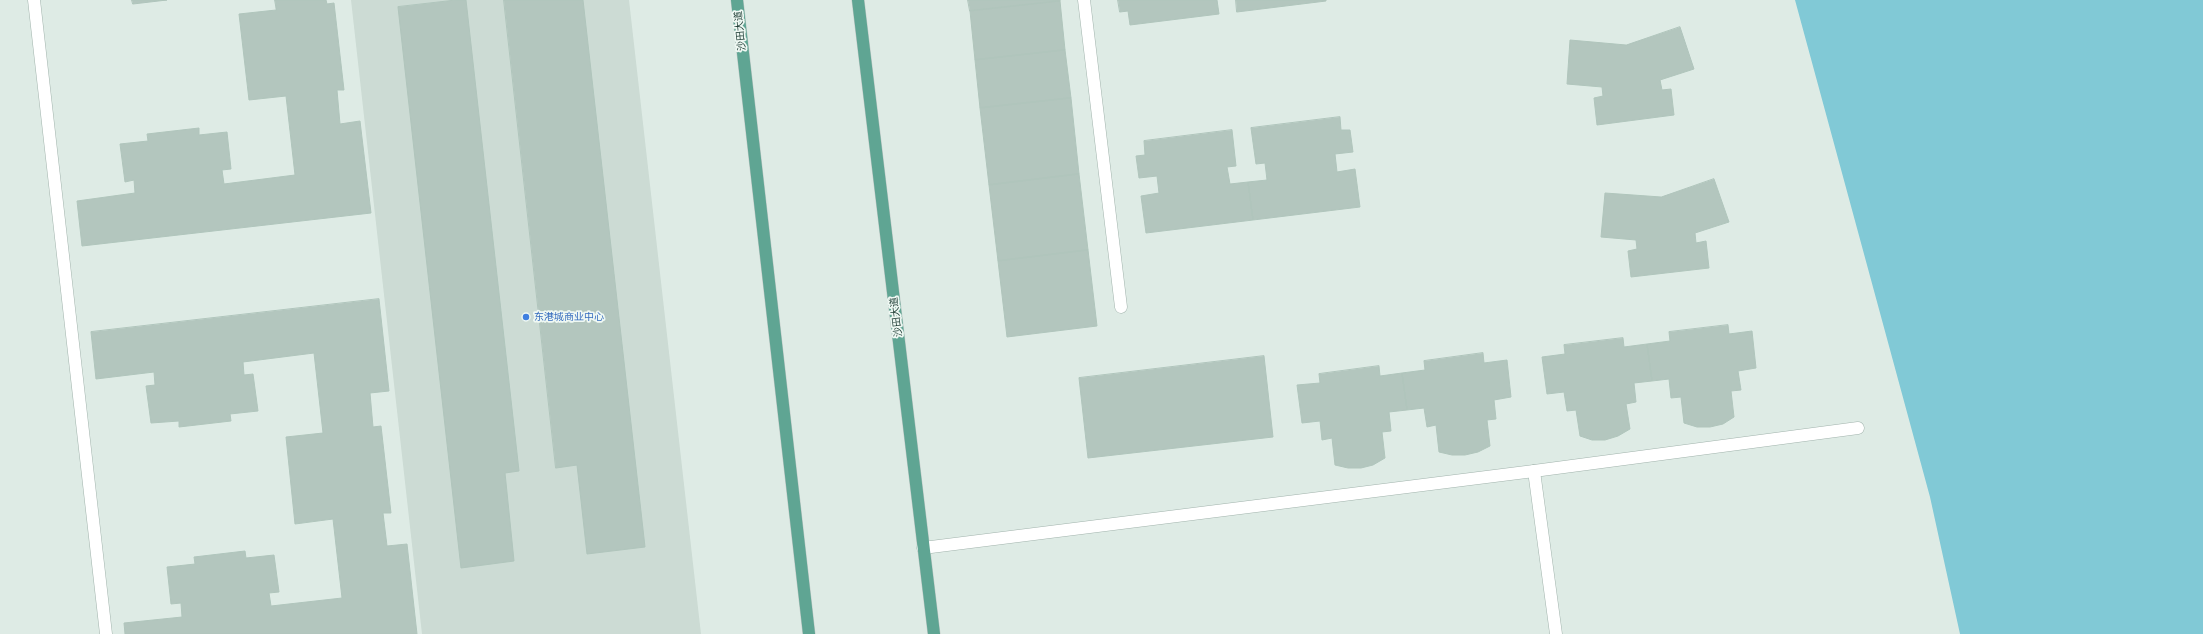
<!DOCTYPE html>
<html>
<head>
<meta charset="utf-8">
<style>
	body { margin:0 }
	canvas { display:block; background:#deebe5 }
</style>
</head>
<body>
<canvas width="2203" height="634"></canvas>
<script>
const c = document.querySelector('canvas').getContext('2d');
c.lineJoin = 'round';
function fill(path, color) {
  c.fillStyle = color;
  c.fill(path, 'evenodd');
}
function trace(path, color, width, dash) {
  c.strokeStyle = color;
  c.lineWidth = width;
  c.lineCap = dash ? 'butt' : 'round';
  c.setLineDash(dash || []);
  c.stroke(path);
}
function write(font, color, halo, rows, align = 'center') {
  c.font = font + ' Lato,"Noto Sans SC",sans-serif';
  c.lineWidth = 3.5;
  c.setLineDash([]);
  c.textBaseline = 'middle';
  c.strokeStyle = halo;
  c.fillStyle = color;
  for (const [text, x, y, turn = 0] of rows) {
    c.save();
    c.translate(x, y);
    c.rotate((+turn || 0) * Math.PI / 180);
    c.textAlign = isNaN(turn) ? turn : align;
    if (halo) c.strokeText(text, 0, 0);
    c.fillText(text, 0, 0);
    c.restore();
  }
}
fill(new Path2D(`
	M351,0H629L701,634H422Z`), '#ccdbd4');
fill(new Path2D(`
	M1795,0H2203V634H1960L1930,497Z`), '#81c9d6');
const building = new Path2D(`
	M132,0H167L133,4Z
	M275,0H326L327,4L334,3L344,90H337L340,124L360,121L371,213L82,246L77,201L135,193L134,180L125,182L120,144L148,141L147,134L199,128V135L227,132L231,169L222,170L224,184L295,175L286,96L249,100L239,14L276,10Z
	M456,0H466L519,471L505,473L514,561L461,568L398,7Z
	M504,0H583L645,547L587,554L577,465L556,468Z
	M968,0H1060V1L970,11Z
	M1118,0H1217L1219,14L1130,25L1128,11L1120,12Z
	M1236,0H1326V1L1237,12Z
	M1060,1L1065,50L975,60L970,11Z
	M1680,27L1694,69L1660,80L1662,90L1671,89L1674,115L1597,125L1594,98L1603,96L1602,87L1567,84L1570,40L1626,45Z
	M1065,50L1071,98L980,108L975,60Z
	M1071,98L1079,174L989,185L980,108Z
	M1340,117L1341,130H1350L1353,152L1335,154L1337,172L1355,169L1360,207L1253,220L1248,182L1267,180L1265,163L1256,164L1251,128Z
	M1232,130L1236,166L1227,167L1230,184L1248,182L1253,220L1146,233L1141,196L1159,193L1157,176L1139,178L1136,156L1145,155L1144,141Z
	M1079,174L1088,250L998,261L989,185Z
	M1714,179L1729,222L1695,233L1696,243L1706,241L1709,268L1631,277L1628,251L1637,249L1636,240L1601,237L1605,193L1661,197Z
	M1088,250L1097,326L1007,337L998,261Z
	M379,299L389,391L370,393L373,427L381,426L391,513H383L387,546L407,544L417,634H125L124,623L182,617L181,603L171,604L167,567L195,564L194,557L245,551L246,558L274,555L279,592L269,593L271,606L342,598L333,519L295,524L286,437L323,433L314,353L243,362L244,375L253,374L258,411L230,414L231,421L179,427V421L151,423L146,386L155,385L154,372L96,379L91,332Z
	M1728,325L1729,334L1752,331L1756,368L1738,371L1741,390L1731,391L1734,417L1723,424L1710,427H1697L1684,423L1681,397L1671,398L1669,379L1652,381L1647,344L1670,341L1669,332Z
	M1623,338L1624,347L1647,344L1652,381L1634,383L1636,402L1626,404L1630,429L1618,436L1605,440H1592L1580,436L1576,410L1567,411L1564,392L1547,394L1542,357L1565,354L1564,345Z
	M1483,353L1484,363L1507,360L1511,397L1494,400L1496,419L1487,420L1490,446L1478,452L1465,455H1452L1439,452L1436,425L1427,427L1424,408L1407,410L1402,373L1425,370L1424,361Z
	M1264,356L1273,437L1088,458L1079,378Z
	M1379,366L1380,376L1402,373L1407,410L1389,412L1391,431L1382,432L1385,458L1373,465L1361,468H1348L1335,465L1332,438L1322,440L1320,421L1302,423L1297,385L1320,383L1319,374Z`);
fill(building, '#b3c6be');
trace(building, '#b0c5bc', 1);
const lane = new Path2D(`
	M34,0L106,634
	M1084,0L1121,307
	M923,548L1534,471L1858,428`);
const street = new Path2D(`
	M1534,471L1556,634`);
const primary = new Path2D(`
	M737,0L809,634
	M858,0L934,634`);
trace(lane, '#a1b3ac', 13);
trace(street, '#a1b3ac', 13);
trace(primary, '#c0c8c6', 13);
trace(lane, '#fff', 12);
trace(street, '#fff', 12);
trace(primary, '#5fa593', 12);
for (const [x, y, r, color] of [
	[526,317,4,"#3f7fe0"]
]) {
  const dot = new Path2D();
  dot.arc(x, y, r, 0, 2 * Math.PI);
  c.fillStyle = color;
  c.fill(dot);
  trace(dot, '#eff8f3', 1.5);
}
write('10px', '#1e3c34', '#eff8f3', [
	["沙田大道",740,31,-96],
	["沙田大道",896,317,-97]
]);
write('10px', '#366cbe', '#eff8f3', [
	["东港城商业中心",534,317]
], 'left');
</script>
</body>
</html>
